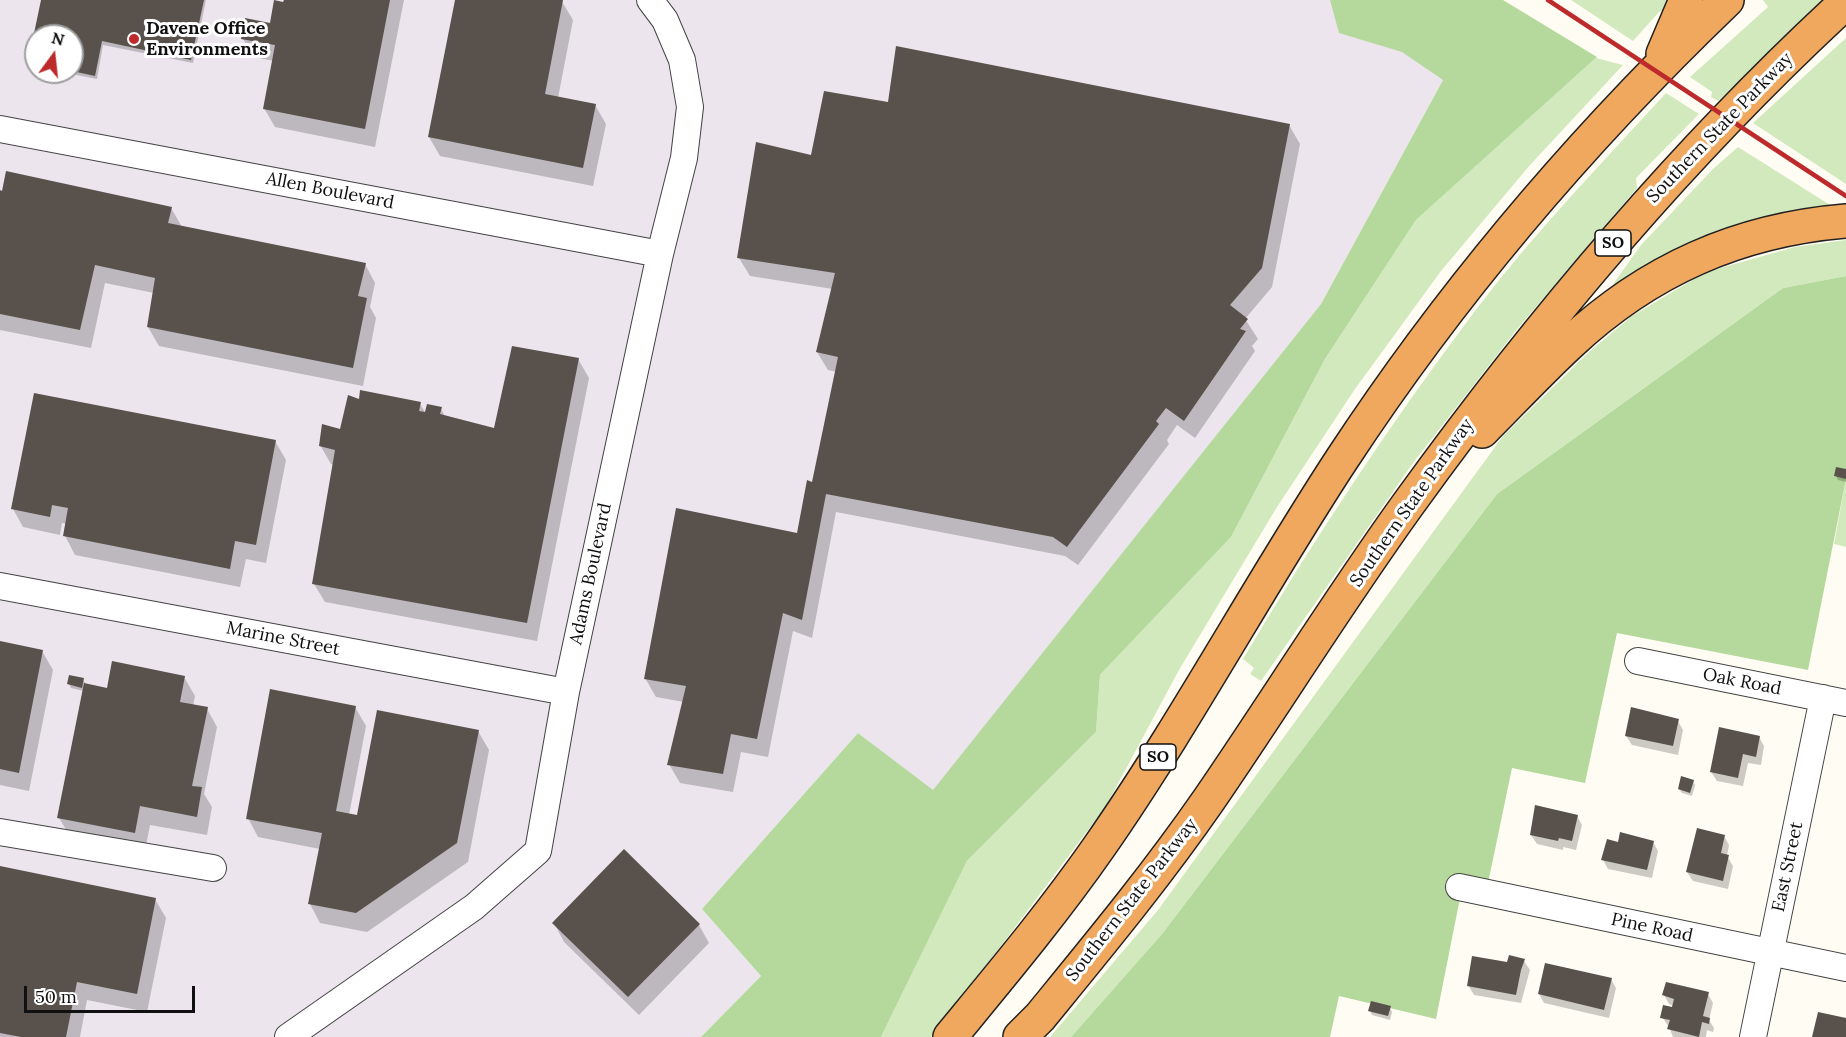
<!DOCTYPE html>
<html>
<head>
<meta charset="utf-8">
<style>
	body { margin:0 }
	#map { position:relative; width:1846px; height:1037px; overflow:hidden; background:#fffdf3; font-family:Lora,serif }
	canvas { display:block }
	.north { position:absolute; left:24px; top:24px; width:60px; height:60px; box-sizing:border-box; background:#fff; border:2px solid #9f9f9f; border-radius:50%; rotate:15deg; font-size:16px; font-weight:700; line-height:24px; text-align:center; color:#101010 }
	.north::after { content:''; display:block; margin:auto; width:21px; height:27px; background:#bd2a2b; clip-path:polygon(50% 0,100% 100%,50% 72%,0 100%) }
	.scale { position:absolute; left:24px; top:986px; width:171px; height:27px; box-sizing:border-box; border:3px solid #101010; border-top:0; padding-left:8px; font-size:18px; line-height:21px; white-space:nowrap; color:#101010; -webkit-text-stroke:4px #fff; paint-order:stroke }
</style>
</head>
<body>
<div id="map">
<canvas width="1846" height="1037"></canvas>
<div class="north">N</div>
<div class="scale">50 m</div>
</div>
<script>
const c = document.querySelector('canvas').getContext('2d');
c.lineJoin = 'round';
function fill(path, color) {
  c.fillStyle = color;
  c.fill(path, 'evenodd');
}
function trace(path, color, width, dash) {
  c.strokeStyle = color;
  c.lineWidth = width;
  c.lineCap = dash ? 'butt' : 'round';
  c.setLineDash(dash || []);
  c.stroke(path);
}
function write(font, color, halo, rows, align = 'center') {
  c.font = font + ' Lora,serif';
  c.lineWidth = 6;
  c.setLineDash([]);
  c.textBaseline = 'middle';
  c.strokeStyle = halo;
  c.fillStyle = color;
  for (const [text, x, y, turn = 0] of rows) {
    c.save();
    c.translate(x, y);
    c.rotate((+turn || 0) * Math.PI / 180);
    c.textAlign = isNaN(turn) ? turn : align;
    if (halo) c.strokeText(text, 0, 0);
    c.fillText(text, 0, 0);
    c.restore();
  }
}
fill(new Path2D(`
	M0,0H1478L1443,80L1321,304L933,791L858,733L702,909L761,976L701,1037H0ZM36,36H72V72H36Z`), '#ede5ee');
fill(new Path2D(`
	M1571,0H1677L1674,5L1659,12L1633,41Z
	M1763,0H1827L1718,101L1711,97L1712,92L1690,77L1768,7Z
	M1846,38V184L1753,123Z
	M1596,58L1623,65L1530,165L1441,271L1355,389L1277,507L1179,670L1106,806L947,1018L931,1037H881L967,861L1096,732L1100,675L1231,537L1325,359L1416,220Z
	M1666,93L1699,114L1636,178L1637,188L1518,328L1413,463L1261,681L1250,674L1254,668L1243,659C1314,539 1391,422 1475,311C1533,234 1601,164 1666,93Z
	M1738,147L1846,215L1606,294L1641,245L1713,169Z
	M1846,240V276L1783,288L1497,494L1162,934L1071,1037H1050L1158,910L1503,436L1590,351L1632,316L1706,272L1795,247Z
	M1846,479V547L1834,544Z`), '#d2e9bd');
fill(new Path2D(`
	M1330,0H1503L1597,57L1416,220L1325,359L1231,537L1100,675L1096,732L967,861L881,1037H701L761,976L702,909L858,733L933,790L1321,304L1443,80L1402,52L1339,33Z
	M1846,276V479L1808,670L1617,633L1585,783L1512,768L1486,893L1462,888L1436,1019L1339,996L1330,1037H1071L1162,934L1497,494L1783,288Z`), '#b5d99c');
fill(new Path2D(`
	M42,0H206L193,63L103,45L97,79L61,72H72V36H36V67L32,66L30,62Z
	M285,0H404L375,147L275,127L264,108L274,61L254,57L243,39L271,25Z
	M456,0H561L573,20L558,98L595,105L606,124L593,186L440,156L429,137Z
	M889,103L1289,125L1300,144L1272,287L1245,319L1258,339L1252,346L1255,351L1195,438L1177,425L1167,440L1169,444L1078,565L1065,556L836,512L812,638L793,631L768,757L741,752L733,792L680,783L669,764L684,702L656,697L645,678L798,535L813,484L837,372L828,370L817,352L833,289L750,276L739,258L812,156Z
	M0,192L171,208L182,227L365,264L375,283L370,307L376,318L363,386L159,346L148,327L154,293L105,283L91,348L0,330Z
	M578,359L589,378L537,641L325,602L314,584L334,465L331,464L320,445L341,430L360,401L420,404L426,414L441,409L446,418L495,430Z
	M275,441L286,460L266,563L246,559L240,587L75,555L65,536L67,524L62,523L60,535L23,527L13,509Z
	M1846,471V482L1838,480L1836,476Z
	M0,643L42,651L53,670L29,791L0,785Z
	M184,677L195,696L193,706L207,709L217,727L204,794L212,807L207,835L150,825L145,851L70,836L59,818L84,691L71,688L69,684L83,680L86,684L108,690Z
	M355,707L366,726L349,815L359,817L478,731L489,750L468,862L367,932L320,923L310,904L320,849L258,837L248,818Z
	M1678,721L1683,730L1678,755L1632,745L1626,736Z
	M1759,737L1764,746L1761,765L1748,763L1743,786L1717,781L1711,772Z
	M1693,781L1695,785L1692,796L1682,793L1679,789Z
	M1577,816L1582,825L1576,850L1563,847V850L1537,844L1531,835Z
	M1724,836L1729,845L1727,856L1733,866L1728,889L1693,881L1687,872Z
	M1653,842L1658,851L1652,878L1608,869L1603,860L1619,844Z
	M0,868L155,899L166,918L147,1012L87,1000L80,1037H0Z
	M554,923L699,925L709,943L639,1015L564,942Z
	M1510,957L1524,961L1530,970L1521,1003L1474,995L1468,985L1508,964Z
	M1611,979L1616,988L1609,1018L1544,1003L1539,994Z
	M1708,994L1713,1003L1709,1020L1714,1028L1713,1032L1707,1030L1706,1037H1673L1669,1027L1662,1017L1673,1009L1674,1006L1669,1004L1664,995Z
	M1390,1008L1392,1012L1390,1020L1372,1015L1370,1011Z`), '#0003');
fill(new Path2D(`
	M41,0H204L191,60L102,41L95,76L72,71V36H36V64L28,62Z
	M274,0L283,2L284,0H390L365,129L263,109L275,45L241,39L245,18L270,23Z
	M455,0H563L545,94L596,104L583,168L428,137Z
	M896,46L1290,124L1262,268L1230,305L1248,319L1240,329L1246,331L1184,421L1166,408L1156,421L1159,424L1067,547L1053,537L826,494L802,620L783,613L757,739L731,734L723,774L667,765L686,686L644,679L676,508L797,533L807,480L812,482L838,357L816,352L835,273L737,258L756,142L811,155L824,91L888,102Z
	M6,171L172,207L168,223L366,263L358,296L367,298L353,368L147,327L155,278L95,265L80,330L0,314V190L2,191Z
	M512,346L579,358L527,623L312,584L335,450L319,446L322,424L340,429L348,395L359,399L360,390L421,402L419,411L425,412L427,404L442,407L440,414L494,428Z
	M34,393L276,440L256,545L235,541L230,569L63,536L68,508L52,505L50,517L11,509Z
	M1836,467L1846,469V479L1834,476Z
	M0,641L43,650L19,773L0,769Z
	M112,661L185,676L180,702L208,707L192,786L202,787L197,817L140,806L135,833L57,818L84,683L107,688Z
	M69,675L84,678L82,688L67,684Z
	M270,689L356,706L336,811L357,815L377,710L479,730L457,843L356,913L308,904L322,833L246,819Z
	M1631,707L1679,719L1673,746L1625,736Z
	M1719,727L1760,736L1756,757L1743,754L1738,778L1710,772Z
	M1681,776L1694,780L1690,793L1678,789Z
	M1535,805L1578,815L1572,841L1559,838L1558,841L1530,835Z
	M1697,828L1725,835L1721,853L1729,855L1723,881L1686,872Z
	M1620,832L1654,841L1647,870L1601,860L1607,839L1618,842Z
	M624,849L700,924L628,997L552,923Z
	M0,866L156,898L137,994L77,982L66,1037H21L0,1033Z
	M1509,955L1525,959L1521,970L1516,995L1467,986L1472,956L1507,962Z
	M1545,963L1612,978L1604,1010L1538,994Z
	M1666,982L1709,992L1703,1016L1710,1018L1709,1024L1702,1022L1699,1037L1667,1029L1670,1020L1660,1018L1663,1005L1672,1007L1674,999L1662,995Z
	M1371,1001L1391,1006L1388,1016L1368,1011Z
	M1818,1012L1846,1018V1037H1812Z`), '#58514c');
const minor = new Path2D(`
	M0,129L660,254
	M0,586L566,692
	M1638,661L1846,703
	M0,832L213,868
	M1459,887L1846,968
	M288,1037L474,907L538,851L566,692L660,254L684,158L690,107L682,60L665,20L650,0
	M1753,1037L1823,698`);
const highway = new Path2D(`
	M1663,54L1686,0
	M1482,431C1511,402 1539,372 1569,344C1648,270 1738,230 1846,221
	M950,1037C1001,975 1053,913 1099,847C1186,722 1258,587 1342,459C1451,293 1583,138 1727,0
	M1020,1037L1040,1017C1098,946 1156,876 1208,801C1276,702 1339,600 1409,503C1539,323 1682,153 1846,2`);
trace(minor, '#434343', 28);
trace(highway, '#212121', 36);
trace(minor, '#fff', 26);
trace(highway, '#f0a85f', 33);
trace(new Path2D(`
	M1548,0L1846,196`), '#bd2a2b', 4.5);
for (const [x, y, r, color] of [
	[134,39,6,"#bd2a2b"]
]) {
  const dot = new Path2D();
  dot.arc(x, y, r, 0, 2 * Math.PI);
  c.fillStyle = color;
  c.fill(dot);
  trace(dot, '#fff', 2);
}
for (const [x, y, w] of [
	[1613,243,36],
	[1158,757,36]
]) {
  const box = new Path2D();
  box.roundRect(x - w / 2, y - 13, w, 26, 4.5);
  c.fillStyle = '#fff';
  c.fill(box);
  trace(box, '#101010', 1.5);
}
write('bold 16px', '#101010', null, [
	["SO",1613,243],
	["SO",1158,757]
]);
write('bold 18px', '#101010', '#fff', [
	["Davene Office",146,29],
	["Environments",146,50]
], 'left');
write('18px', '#101010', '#fff', [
	["Southern State Parkway",1720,128,-46],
	["Allen Boulevard",330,191,11],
	["Southern State Parkway",1412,503,-55],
	["Adams Boulevard",591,574,-78],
	["Marine Street",283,639,11],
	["Oak Road",1742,682,11],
	["East Street",1788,867,-78],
	["Southern State Parkway",1132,900,-52],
	["Pine Road",1652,928,12]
]);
</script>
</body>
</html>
